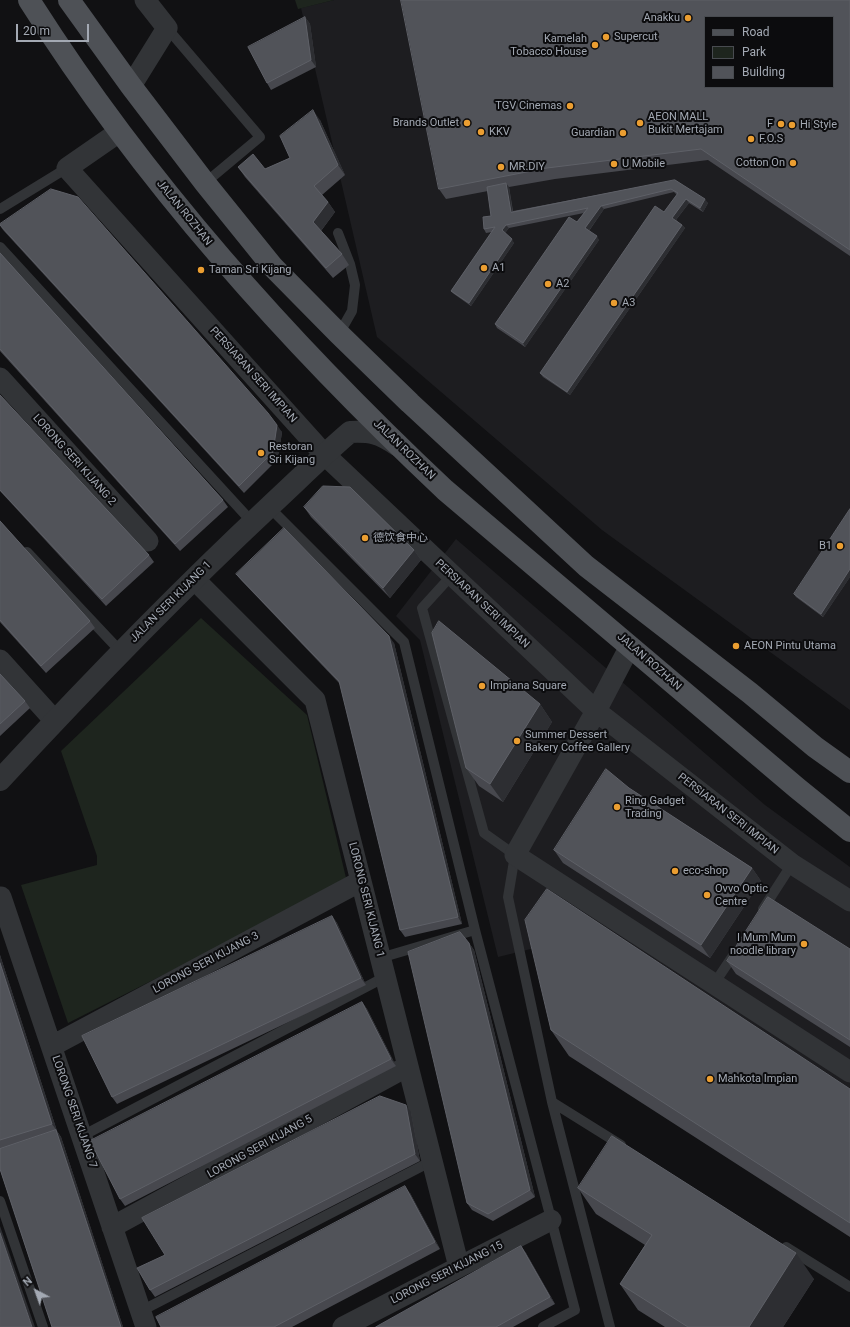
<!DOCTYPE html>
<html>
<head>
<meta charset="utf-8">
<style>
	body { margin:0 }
	#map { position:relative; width:850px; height:1327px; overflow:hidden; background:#111113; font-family:Roboto,sans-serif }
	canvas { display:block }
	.legend { position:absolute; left:704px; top:16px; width:130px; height:72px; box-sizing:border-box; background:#0c0c0e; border:1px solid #484b50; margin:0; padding:5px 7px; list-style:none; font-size:12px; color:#a3a9b3 }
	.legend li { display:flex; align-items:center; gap:8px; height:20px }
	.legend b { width:20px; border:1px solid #484b50 }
	.north { position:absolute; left:16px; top:1271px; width:40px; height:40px; -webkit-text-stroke:3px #0c0c0e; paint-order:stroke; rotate:319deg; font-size:11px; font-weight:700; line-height:16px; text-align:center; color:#a3a9b3 }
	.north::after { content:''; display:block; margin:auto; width:14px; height:18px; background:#a3a9b3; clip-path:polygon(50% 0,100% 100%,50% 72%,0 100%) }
	.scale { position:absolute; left:16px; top:24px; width:73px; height:18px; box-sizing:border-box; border:2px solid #a3a9b3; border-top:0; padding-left:5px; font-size:12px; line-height:14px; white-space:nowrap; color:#a3a9b3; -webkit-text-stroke:3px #0c0c0e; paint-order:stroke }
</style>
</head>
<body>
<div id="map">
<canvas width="850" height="1327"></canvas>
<ul class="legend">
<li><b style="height:5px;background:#4e5156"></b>Road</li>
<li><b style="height:11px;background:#1e251e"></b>Park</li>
<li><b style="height:11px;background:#515359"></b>Building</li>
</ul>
<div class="north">N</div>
<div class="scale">20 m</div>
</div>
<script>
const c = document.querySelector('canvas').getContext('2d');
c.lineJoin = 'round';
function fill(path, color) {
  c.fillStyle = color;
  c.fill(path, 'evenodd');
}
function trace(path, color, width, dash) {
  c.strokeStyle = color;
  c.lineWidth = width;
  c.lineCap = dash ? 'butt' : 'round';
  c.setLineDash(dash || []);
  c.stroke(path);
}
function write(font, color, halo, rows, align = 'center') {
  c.font = font + ' Roboto,"Noto Sans SC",sans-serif';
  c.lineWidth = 4;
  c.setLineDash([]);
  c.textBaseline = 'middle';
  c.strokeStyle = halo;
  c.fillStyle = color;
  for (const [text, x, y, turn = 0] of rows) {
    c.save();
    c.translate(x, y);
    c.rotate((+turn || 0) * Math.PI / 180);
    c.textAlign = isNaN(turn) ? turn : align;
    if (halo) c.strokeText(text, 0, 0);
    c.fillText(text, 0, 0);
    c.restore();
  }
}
fill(new Path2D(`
	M334,0H850V710L602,530L377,337L301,8ZM705,17H833V87H705Z
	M456,539L765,805L850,867V1105L543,946L498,957L420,640L396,616Z`), '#1d1d20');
fill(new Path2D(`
	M295,0H334L298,9Z
	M201,618L307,715L347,882L68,1023L21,885L97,865V856L61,751Z`), '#1e251e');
trace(new Path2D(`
	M167,28L260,137L205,183
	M0,209L67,168
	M338,233L350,264L355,285L352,311L339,334
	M0,247L252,522
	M269,507L404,642L475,930L575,1310L543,1327
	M27,552L122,653
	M452,575L422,608L484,833L515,855L508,897L552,1102L610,1327
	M763,909L792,864
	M380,958L475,930
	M714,984L736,951
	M552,1102L621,1145
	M82,1136L385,977
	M0,1201L43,1327
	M786,1247L850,1287
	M141,1311L432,1161`), '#323437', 10);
trace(new Path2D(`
	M131,86L167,28L145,0
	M119,132L67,168L324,454L596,711L792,864L850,901
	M0,378L148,541
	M194,579L315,700L459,1267
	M630,646L596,711L515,855L850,1072
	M0,660L55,721
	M1,897L146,1327
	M52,1046L361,881
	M112,1227L408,1066
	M343,1327L459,1267L551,1220`), '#323437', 21);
trace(new Path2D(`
	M0,780C87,686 176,594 270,506C297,481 322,456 350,432C371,431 379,433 397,445`), '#323437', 22);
trace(new Path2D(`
	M29,0C144,182 289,343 445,490L797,788L850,831
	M69,0L131,86L205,183L272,266L339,334L410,403L586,566L750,693L815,747L850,772`), '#4e5156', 22);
fill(new Path2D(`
	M850,0V256L708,160L555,179L509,187L513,211L675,180L708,203L703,212L689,203L676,220L682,225L685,228L570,395L543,377L540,373L677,195L674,192L604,209L589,231L599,240L525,347L497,328L495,324L584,213L509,228L505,233L514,243L471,306L454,294L451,291L492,232L486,233L484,229L491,216L488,191L446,199L439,189Z
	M305,17L310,24L316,67L271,90L267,83Z
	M320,120L345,175L322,195L328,202L335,212L321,231L342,254L349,265L333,278L245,177L238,167L265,169L290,158Z
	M0,226L282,432L278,459L244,493L4,231Z
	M0,253L223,500L228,507L180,551L0,351Z
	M0,395L149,555L154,562L106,606L0,491Z
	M304,507L414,550L421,560L390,598L311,517Z
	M850,509V577L823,617L796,597L794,594Z
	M0,521L90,621L95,628L46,673L0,622Z
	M236,574L394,643L462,924L405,937L400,930L340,684L241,580Z
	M0,674L25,701L30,708L0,736Z
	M540,704L552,722L503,802L479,786L466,768Z
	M629,788L752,868L761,881L710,958L563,863L554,850Z
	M332,916L337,923L366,985L117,1104L112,1097Z
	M469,943L474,950L535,1197L493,1221L472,1210L467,1203Z
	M850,949V1047L736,974L727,961Z
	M0,955L57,1131L61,1137L123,1327H52L0,1169Z
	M362,1002L367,1009L396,1066L125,1206L120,1199Z
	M551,1030L850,1089V1237L569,1056Z
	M411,1112L420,1161L155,1297L150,1290L165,1255Z
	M578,1188L814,1279L783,1327H665L638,1310L620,1284L645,1245L596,1214Z
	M410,1193L440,1249L292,1327H161Z
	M521,1246L526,1253L555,1304L513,1327H376Z`), '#47484e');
fill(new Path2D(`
	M305,17L310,24L316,67L311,60Z
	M313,110L320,120L345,175L338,165Z
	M506,183L509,187L513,215L511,212Z
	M686,199L689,203L675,221L672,218Z
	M705,199L708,203L703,212L700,208Z
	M328,202L335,212L320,232L313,222Z
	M601,206L604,209L588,232L585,228Z
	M506,225L509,228L504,234L502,230Z
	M682,225L685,228L570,395L567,392Z
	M597,236L599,240L525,347L523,343Z
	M512,239L514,243L471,306L469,303Z
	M277,425L282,432L278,459L273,452Z
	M414,550L421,560L390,598L383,588Z
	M850,569V577L823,617L821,614Z
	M389,636L394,643L462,924L458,917Z
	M540,704L552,722L503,802L490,784Z
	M752,868L761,881L710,958L701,945Z
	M332,916L337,923L366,985L361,978Z
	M469,943L474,950L535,1197L530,1190Z
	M0,955L57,1131L52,1124L0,963Z
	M362,1002L367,1009L396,1066L391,1059Z
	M406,1105L411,1112L420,1161L415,1154Z
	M56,1130L61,1137L123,1327H121Z
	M405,1186L410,1193L440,1249L435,1242Z
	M0,1226L35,1327H32L0,1233Z
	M521,1246L526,1253L555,1304L550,1297Z
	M796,1253L814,1279L783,1327H749Z`), '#2d2e32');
const building = new Path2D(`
	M401,0H850V250L701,149L547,168L439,189ZM705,17H833V87H705Z
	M305,17L311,60L267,83L248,47Z
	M313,110L338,165L314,186L328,202L313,222L342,254L326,268L238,167L253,154L265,169L290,158L280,136Z
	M675,180L705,199L700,208L686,199L672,218L682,225L567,392L540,373L655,206L664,212L678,193L671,189L601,206L585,228L597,236L523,343L495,324L569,217L577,222L588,208L506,225L502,230L512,239L469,303L451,291L495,227L484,229L483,217L491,216L487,187L506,183L511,212Z
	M51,189L78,197L268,413L277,425L273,452L239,486L0,225V224Z
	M0,253L223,500L175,544L0,349Z
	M0,395L149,555L102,599L0,490Z
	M323,486L350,487L414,550L383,588L304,507Z
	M850,509V569L821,614L794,594Z
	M0,521L90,621L41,666L0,620Z
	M284,528L389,636L458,917L400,930L339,681L236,574Z
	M439,621L540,704L490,784L466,768L432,633Z
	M0,674L25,701L0,724Z
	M606,769L629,788L752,868L701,945L554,850Z
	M547,889L850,1089V1223L551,1030L525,920Z
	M768,897L850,949V1040L727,961Z
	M332,916L361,978L112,1097L82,1036Z
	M460,932L469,943L530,1190L488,1214L467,1203L408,952Z
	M0,963L52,1124L0,1140Z
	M362,1002L391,1059L120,1199L90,1141Z
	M380,1096L406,1105L415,1154L150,1290L137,1268L165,1255L142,1218Z
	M56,1130L121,1327H52L0,1169V1149Z
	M612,1136L796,1253L749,1327H688L620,1284L652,1235L578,1188Z
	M405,1186L435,1242L274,1327H161L156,1317Z
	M0,1233L32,1327H0Z
	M521,1246L550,1297L496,1327H376Z`);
fill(building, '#515359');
trace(building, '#5e6067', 1);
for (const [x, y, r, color] of [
	[688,18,4,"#eb9e31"],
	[606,37,4,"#eb9e31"],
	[595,45,4,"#eb9e31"],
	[570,106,4,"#eb9e31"],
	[467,123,4,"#eb9e31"],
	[640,123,4,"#eb9e31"],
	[781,124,4,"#eb9e31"],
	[792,125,4,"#eb9e31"],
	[481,132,4,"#eb9e31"],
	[623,133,4,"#eb9e31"],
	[751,139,4,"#eb9e31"],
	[793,163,4,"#eb9e31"],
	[614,164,4,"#eb9e31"],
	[501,167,4,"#eb9e31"],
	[484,268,4,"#eb9e31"],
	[201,270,4,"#eb9e31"],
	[548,284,4,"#eb9e31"],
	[614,303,4,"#eb9e31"],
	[261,453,4,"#eb9e31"],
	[365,538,4,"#eb9e31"],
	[840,546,4,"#eb9e31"],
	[736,646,4,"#eb9e31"],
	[482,686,4,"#eb9e31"],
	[517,741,4,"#eb9e31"],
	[617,807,4,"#eb9e31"],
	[675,871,4,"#eb9e31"],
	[707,895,4,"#eb9e31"],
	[804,944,4,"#eb9e31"],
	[710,1079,4,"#eb9e31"]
]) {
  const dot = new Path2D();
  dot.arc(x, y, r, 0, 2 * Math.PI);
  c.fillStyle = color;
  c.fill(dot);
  trace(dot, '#0c0c0e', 1.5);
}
write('11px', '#a3a9b3', '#0c0c0e', [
	["Anakku",680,18,"right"],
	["Supercut",614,37],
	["Kamelah",587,39,"right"],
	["Tobacco House",587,52,"right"],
	["TGV Cinemas",562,106,"right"],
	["AEON MALL",648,117],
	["Bukit Mertajam",648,130],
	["Brands Outlet",459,123,"right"],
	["F",773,124,"right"],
	["Hi Style",800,125],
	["KKV",489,132],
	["Guardian",615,133,"right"],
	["F.O.S",759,139],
	["Cotton On",785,163,"right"],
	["U Mobile",622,164],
	["MR.DIY",509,167],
	["A1",492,268],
	["Taman Sri Kijang",209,270],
	["A2",556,284],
	["A3",622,303],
	["Restoran",269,447],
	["Sri Kijang",269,460],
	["德饮食中心",373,538],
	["B1",832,546,"right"],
	["AEON Pintu Utama",744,646],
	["Impiana Square",490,686],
	["Summer Dessert",525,735],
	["Bakery Coffee Gallery",525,748],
	["Ring Gadget",625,801],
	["Trading",625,814],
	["eco-shop",683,871],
	["Ovvo Optic",715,889],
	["Centre",715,902],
	["I Mum Mum",796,938,"right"],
	["noodle library",796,951,"right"],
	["Mahkota Impian",718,1079]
], 'left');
write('11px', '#a3a9b3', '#0c0c0e', [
	["JALAN ROZHAN",184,213,51],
	["PERSIARAN SERI IMPIAN",253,375,48],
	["JALAN ROZHAN",404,450,44],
	["LORONG SERI KIJANG 2",74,460,48],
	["JALAN SERI KIJANG 1",171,602,-45],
	["PERSIARAN SERI IMPIAN",482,604,43],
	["JALAN ROZHAN",649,662,41],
	["PERSIARAN SERI IMPIAN",728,814,38],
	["LORONG SERI KIJANG 1",366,900,76],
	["LORONG SERI KIJANG 3",206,963,-28],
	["LORONG SERI KIJANG 7",74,1112,71],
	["LORONG SERI KIJANG 5",260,1147,-29],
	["LORONG SERI KIJANG 15",447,1273,-27]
]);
</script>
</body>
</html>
